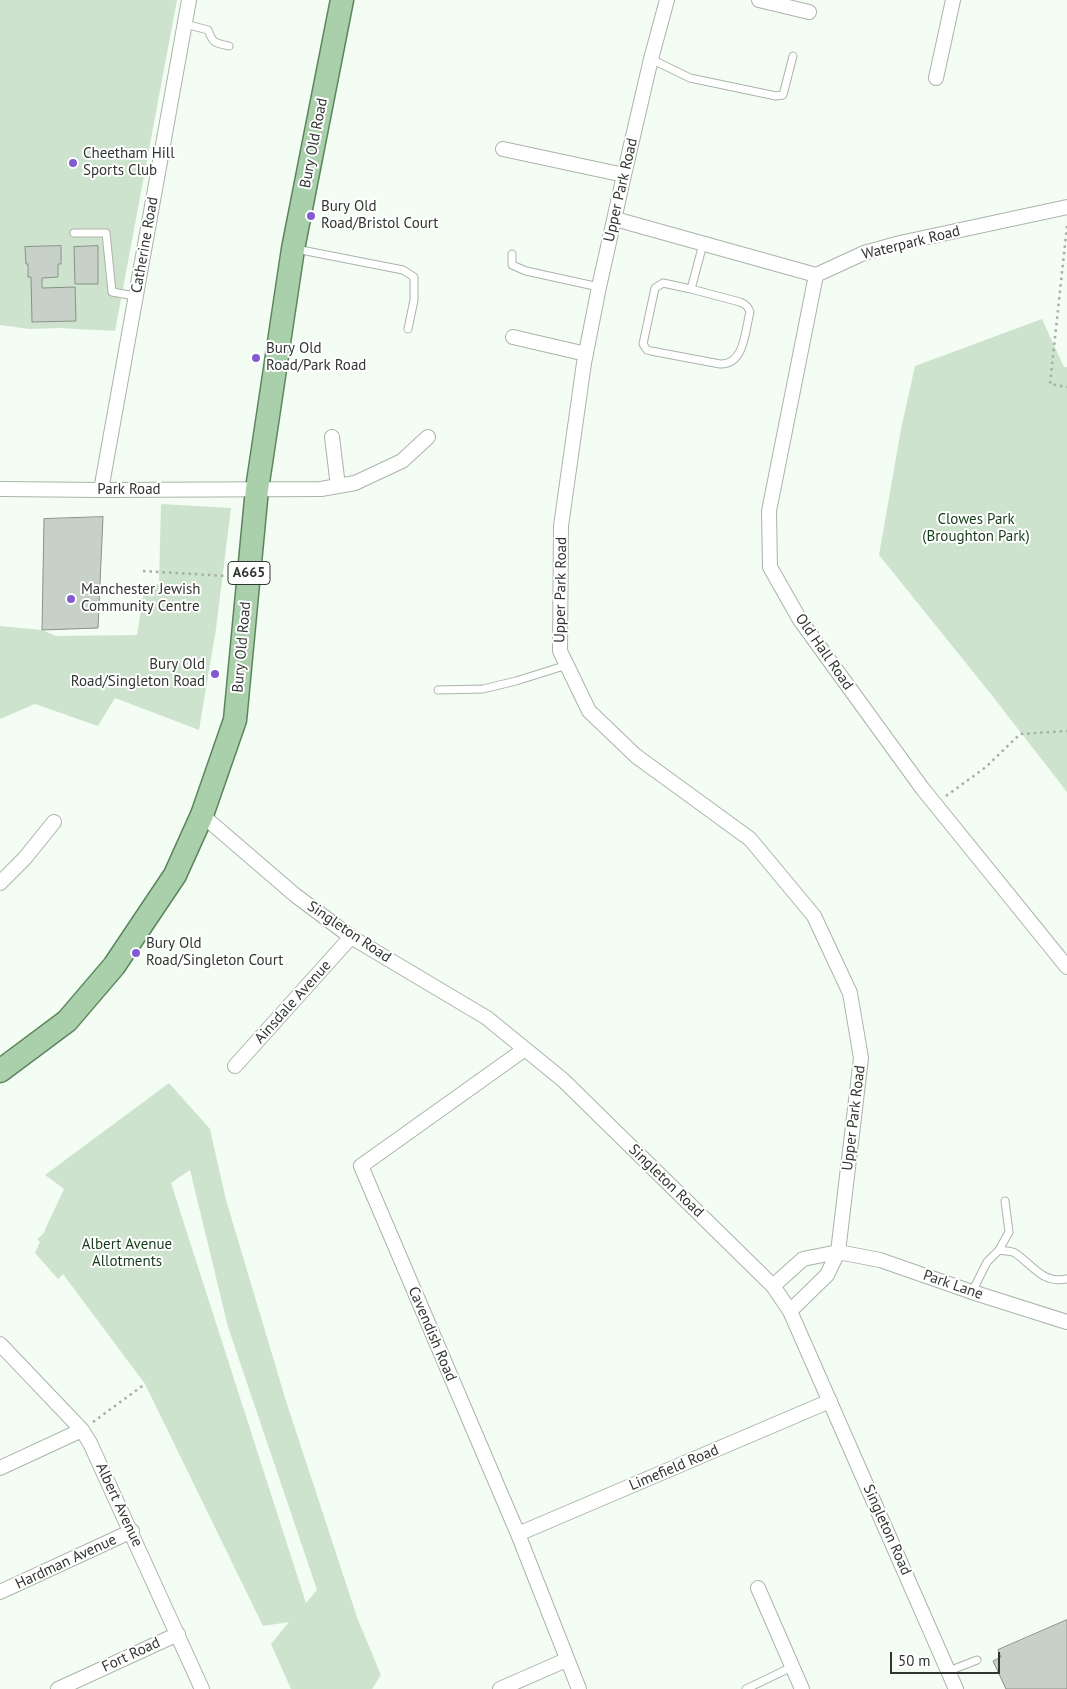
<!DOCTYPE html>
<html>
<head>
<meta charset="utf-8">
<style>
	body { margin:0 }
	#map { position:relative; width:1067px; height:1689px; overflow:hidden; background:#f3fdf3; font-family:"PT Sans",sans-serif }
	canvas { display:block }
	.scale { position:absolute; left:890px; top:1652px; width:110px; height:22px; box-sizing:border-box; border:2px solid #313531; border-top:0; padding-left:6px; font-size:15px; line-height:18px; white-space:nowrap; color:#313531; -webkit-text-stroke:4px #fff; paint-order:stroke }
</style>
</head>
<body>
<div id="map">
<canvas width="1067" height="1689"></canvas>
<div class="scale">50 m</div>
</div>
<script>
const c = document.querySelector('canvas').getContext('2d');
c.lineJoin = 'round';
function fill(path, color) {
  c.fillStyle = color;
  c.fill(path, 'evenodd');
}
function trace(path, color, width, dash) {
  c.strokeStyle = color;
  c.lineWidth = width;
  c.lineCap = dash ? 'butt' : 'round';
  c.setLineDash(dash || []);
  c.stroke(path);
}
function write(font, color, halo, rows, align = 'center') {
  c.font = font + ' "PT Sans",sans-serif';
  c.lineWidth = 4;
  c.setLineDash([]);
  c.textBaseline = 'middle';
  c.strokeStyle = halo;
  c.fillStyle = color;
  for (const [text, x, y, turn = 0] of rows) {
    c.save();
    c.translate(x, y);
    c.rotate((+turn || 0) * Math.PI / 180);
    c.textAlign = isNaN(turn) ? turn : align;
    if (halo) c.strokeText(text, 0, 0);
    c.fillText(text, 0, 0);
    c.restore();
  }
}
fill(new Path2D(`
	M0,0H177L115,331L59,328L29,329L0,325Z
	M1042,319L1064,367H1067V792L990,693L879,555L901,429L915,366Z
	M161,504L231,508L216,629L199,730L115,698L98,726L35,704L0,719V626L42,630L56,636L137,635L145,585L159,584Z
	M169,1083L210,1129L226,1200L286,1401L358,1620L381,1675L372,1689H291L271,1644L289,1622L263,1626L145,1384L63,1274L58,1279L35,1253L40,1242L37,1239L43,1234L64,1189L45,1175ZM190,1170L228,1327L317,1590L306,1603L171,1183Z`), '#cee3ce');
const building = new Path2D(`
	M61,246V264H58V277L42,278V288L75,287L76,321L32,322L31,277H28V264H26L25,247Z
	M98,246V284H75L74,247Z
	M103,517L98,628L42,630L44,519Z
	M1067,1620V1689H1006L993,1661L1001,1657L998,1650Z`);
fill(building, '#c8d1c8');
trace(building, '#899188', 1);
const lane = new Path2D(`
	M185,24L208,30C213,43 214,43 229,46
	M651,59L690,78L776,96L783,95L793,56
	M74,233H106L112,292L135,296
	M296,249L403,270L414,277V300L408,329
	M512,254V265L526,271L599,287
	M691,289L740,302C745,304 748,306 750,312C745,330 745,365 720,364L651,351L647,350L643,344L655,288L663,283L691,289L703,244
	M438,690L483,689L516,681L567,665
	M999,1250L1009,1232L1005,1201
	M972,1292L987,1262L999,1250C1004,1251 1011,1251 1015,1253C1033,1265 1042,1284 1067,1279
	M949,1671L977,1660
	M746,1689L792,1667`);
const street = new Path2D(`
	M667,0L651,59L624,175L599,287L584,363L561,526L560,651L589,711L636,756L750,839L814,916L850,993L861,1058L838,1252L827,1275L790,1311
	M759,0L809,12
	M936,78L953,0
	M503,149L624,175
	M615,219L816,275L864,253L900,243L1067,207
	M816,275L769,511L770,567L800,620L922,788L1067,967
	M513,337L586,354
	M332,437L338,486
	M0,489L101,490L321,489L355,483L402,461L428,437
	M101,490L189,0
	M202,815L295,895L351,937L487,1018L563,1080L773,1286L790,1311L956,1689
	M0,883L25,858L54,822
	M525,1049L361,1166L518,1534L579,1689
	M235,1066L351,937
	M773,1286L803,1259L838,1252L880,1260L972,1292L1067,1322
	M0,1344L82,1430L90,1443L202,1689
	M0,1468L82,1430
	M518,1534L830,1401
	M758,1588L802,1689
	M0,1592L132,1531
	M58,1689L178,1634
	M500,1689L566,1660`);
const primary = new Path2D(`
	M0,1071L67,1021L114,966L175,875L202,815L235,720L257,489L293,249L342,0`);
trace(lane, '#abb4aa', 9);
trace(street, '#abb4aa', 16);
trace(primary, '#5b865c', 25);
trace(new Path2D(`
	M1067,226L1050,384L1067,387
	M143,571L227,576
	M946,796L986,767L1020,734L1067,731
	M93,1422L145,1384`), '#a7aea7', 2.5, [2.5, 4]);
trace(lane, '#fff', 7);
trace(street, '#fff', 14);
trace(primary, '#aad0ab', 22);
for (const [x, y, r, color] of [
	[73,163,5,"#815ad4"],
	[311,216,5,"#815ad4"],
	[256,358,5,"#815ad4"],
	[71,599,5,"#815ad4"],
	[215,674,5,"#815ad4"],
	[136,953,5,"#815ad4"]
]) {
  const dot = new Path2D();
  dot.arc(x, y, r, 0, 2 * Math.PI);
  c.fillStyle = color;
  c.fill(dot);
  trace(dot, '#fff', 2);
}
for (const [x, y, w] of [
	[249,573,42]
]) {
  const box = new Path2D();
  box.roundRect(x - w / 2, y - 11.5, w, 23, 4);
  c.fillStyle = '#fff';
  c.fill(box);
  trace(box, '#313531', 1);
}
write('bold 14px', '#313531', null, [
	["A665",249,573]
]);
write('15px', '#313531', '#fff', [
	["Bury Old Road",314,143,-79],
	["Upper Park Road",621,190,-77],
	["Waterpark Road",911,243,-14],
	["Catherine Road",145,245,-80],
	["Park Road",129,490],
	["Upper Park Road",561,590,-89],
	["Bury Old Road",242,647,-85],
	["Old Hall Road",824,652,55],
	["Singleton Road",349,932,34],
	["Ainsdale Avenue",293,1002,-48],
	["Upper Park Road",854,1118,-83],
	["Singleton Road",666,1181,44],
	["Park Lane",953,1285,19],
	["Cavendish Road",432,1334,67],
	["Limefield Road",674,1468,-23],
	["Albert Avenue",119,1505,65],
	["Singleton Road",887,1530,66],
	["Hardman Avenue",66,1562,-25],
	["Fort Road",131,1655,-25]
]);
write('15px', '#313531', '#fff', [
	["Cheetham Hill",83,154],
	["Sports Club",83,171],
	["Bury Old",321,207],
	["Road/Bristol Court",321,224],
	["Bury Old",266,349],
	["Road/Park Road",266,366],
	["Manchester Jewish",81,590],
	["Community Centre",81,607],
	["Bury Old",205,665,"right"],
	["Road/Singleton Road",205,682,"right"],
	["Bury Old",146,944],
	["Road/Singleton Court",146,961]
], 'left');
write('15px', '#143b17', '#fff', [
	["Clowes Park",976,520],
	["(Broughton Park)",976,537],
	["Albert Avenue",127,1245],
	["Allotments",127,1262]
]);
</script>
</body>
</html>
